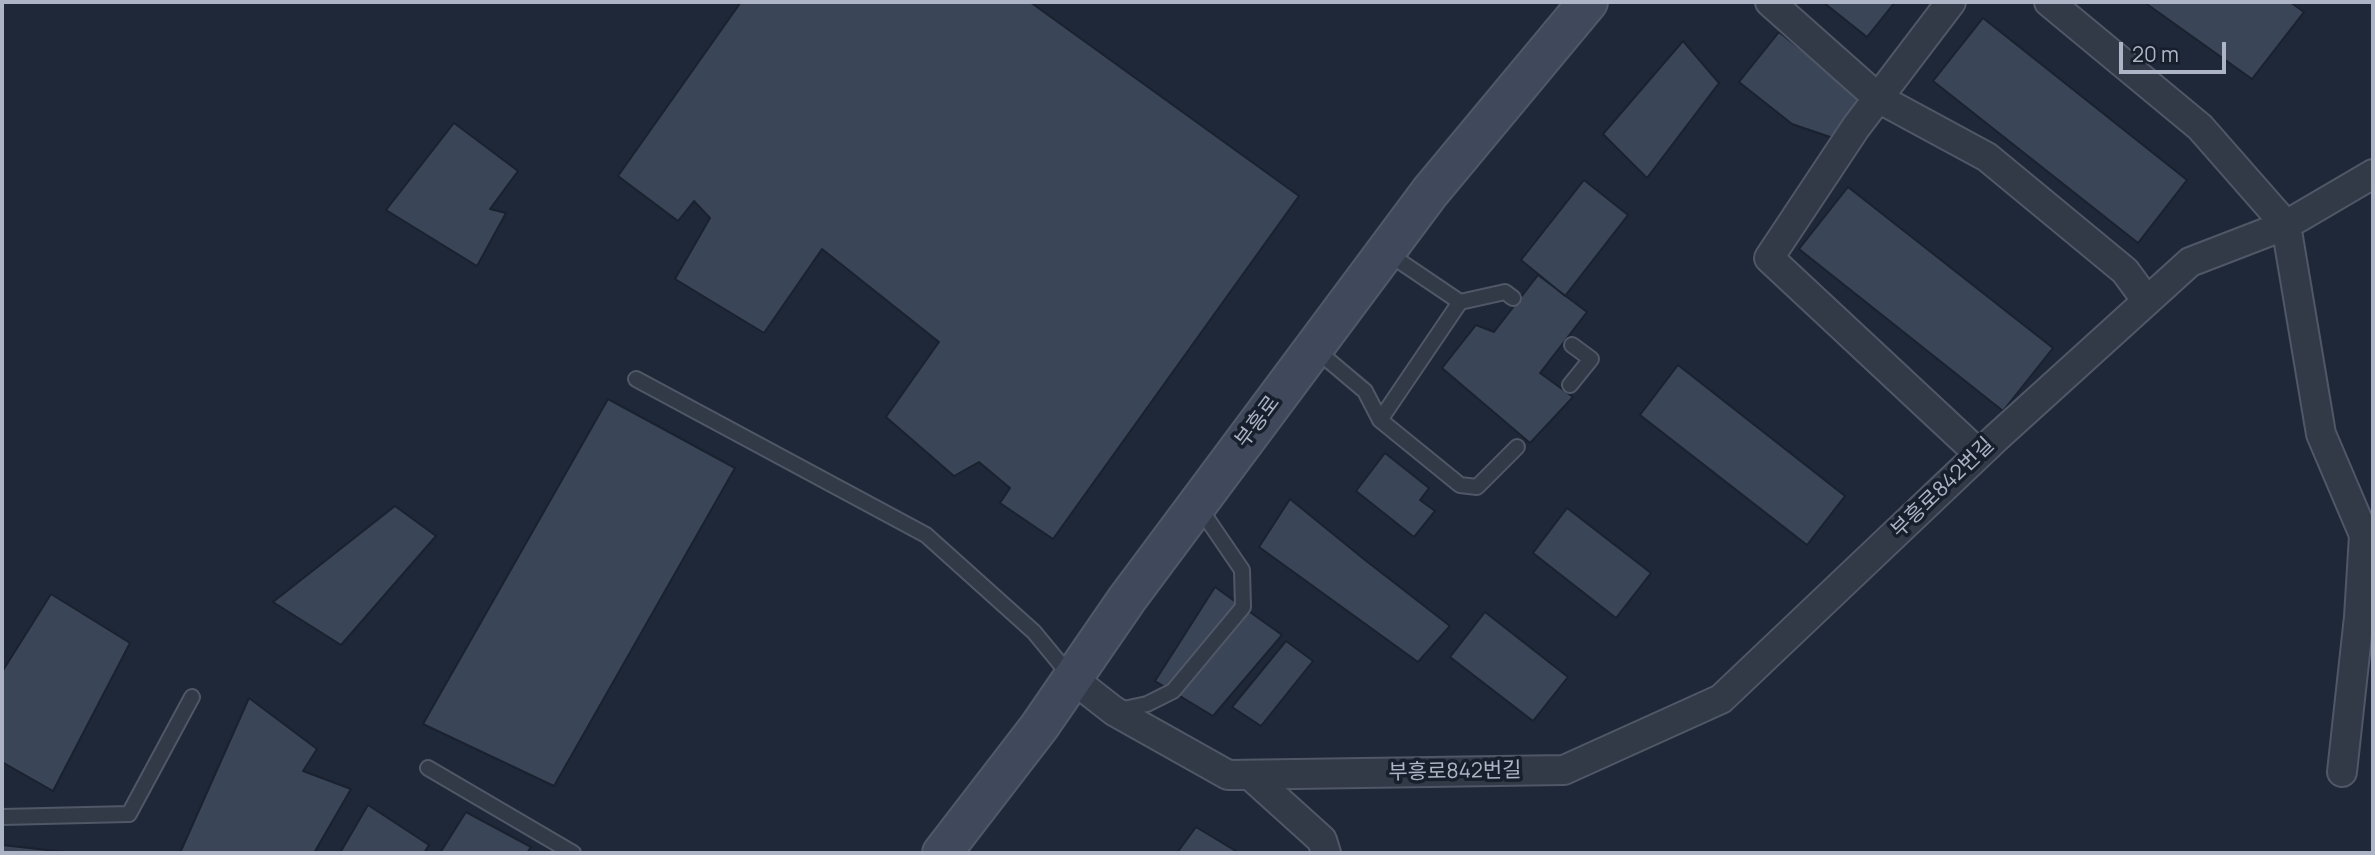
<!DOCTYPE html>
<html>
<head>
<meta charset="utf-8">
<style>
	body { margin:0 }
	#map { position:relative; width:2375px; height:855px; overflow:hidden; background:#1f2838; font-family:Manrope,sans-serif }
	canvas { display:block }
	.frame { position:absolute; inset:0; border:4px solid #acb4c5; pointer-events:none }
	.scale { position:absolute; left:2119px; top:42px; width:107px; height:32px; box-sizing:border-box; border:4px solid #acb4c5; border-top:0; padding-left:9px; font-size:21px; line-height:24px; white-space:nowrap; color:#acb4c5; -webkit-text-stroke:5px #181f2c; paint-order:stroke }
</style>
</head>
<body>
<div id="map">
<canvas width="2375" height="855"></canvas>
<div class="frame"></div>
<div class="scale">20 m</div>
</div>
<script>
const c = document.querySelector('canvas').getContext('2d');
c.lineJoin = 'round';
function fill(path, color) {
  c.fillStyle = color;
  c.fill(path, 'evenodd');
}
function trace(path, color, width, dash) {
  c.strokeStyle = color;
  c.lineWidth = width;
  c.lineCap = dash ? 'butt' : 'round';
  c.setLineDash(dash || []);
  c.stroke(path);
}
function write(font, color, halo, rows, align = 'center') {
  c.font = font + ' Manrope,"Noto Sans KR",sans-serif';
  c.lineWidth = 7;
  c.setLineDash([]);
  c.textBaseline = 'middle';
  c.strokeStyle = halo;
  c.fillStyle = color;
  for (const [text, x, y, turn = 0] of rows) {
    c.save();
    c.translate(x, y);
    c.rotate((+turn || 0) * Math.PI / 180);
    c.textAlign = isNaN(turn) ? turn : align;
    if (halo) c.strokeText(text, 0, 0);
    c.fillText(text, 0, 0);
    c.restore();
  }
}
const building = new Path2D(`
	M741,2H1030L1299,196L1053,539L1000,503L1010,488L979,462L954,476L886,417L939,342L822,249L764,333L675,279L710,218L694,201L678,221L618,176Z
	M1823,2H1895L1867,37Z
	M2144,2H2290L2304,12L2252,79Z
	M1983,18L2187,180L2138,243L1933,81Z
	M1779,32L1863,99L1833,138L1792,124L1739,82Z
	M1683,41L1719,83L1647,178L1603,134Z
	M454,123L518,171L490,209L506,213L477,266L386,210Z
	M1584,180L1628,215L1565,296L1521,260Z
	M1848,187L2053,348L2003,411L1799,249Z
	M1538,275L1587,312L1540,373L1573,397L1530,443L1442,368L1476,325L1494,332Z
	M1678,365L1845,496L1807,545L1640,415Z
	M608,399L735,468L554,786L423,724Z
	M1385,453L1429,488L1420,500L1435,511L1414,537L1356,491Z
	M1290,499L1365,560L1450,626L1418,662L1259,547Z
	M395,506L436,536L341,645L273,602Z
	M1567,508L1651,573L1616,618L1533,553Z
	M1215,587L1282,635L1213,716L1155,681Z
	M51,594L130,643L53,791L2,762V672Z
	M1485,612L1568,677L1533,721L1450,657Z
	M1286,641L1313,661L1261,726L1232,707Z
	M249,698L317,749L303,771L351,789L314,853H180Z
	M368,805L429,845L424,853H340Z
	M466,812L531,847L527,853H440Z
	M1196,827L1239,853H1177Z
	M2,845L74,853H2Z`);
fill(building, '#3a4658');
trace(building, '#1a212f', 2);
const lane = new Path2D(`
	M1386,252L1460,302L1505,292L1513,298
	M1315,349L1365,391L1380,420L1460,485L1477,487L1517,447
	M636,379L926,535L1034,632L1072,678
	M1570,385L1591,359L1572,345
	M1380,420L1460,302
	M1119,710L1147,704L1173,691L1243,607L1242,570L1199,507
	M428,768L573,853
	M2,817L129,814L192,697`);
const street = new Path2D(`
	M1770,2L1878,98L1987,157L2125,271L2147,301
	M1951,2L1856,127L1769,258L1979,454
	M2049,2L2200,127L2286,225L2373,174
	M1073,679L1114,711L1228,775L1564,770L1721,699L1996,438L2190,262L2286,225L2321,434L2364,535L2359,617L2342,772
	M1250,775L1322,840L1326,853`);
const secondary = new Path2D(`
	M942,853L1039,727L1127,599L1430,192L1588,2`);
trace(lane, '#505766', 18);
trace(street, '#505766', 32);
trace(secondary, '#505766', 42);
trace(lane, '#323a48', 14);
trace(street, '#323a48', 28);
trace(secondary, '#40495b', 38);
write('21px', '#acb4c5', '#181f2c', [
	["부흥로",1258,422,-53],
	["부흥로842번길",1943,488,-44],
	["부흥로842번길",1455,772,-1]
]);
</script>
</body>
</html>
